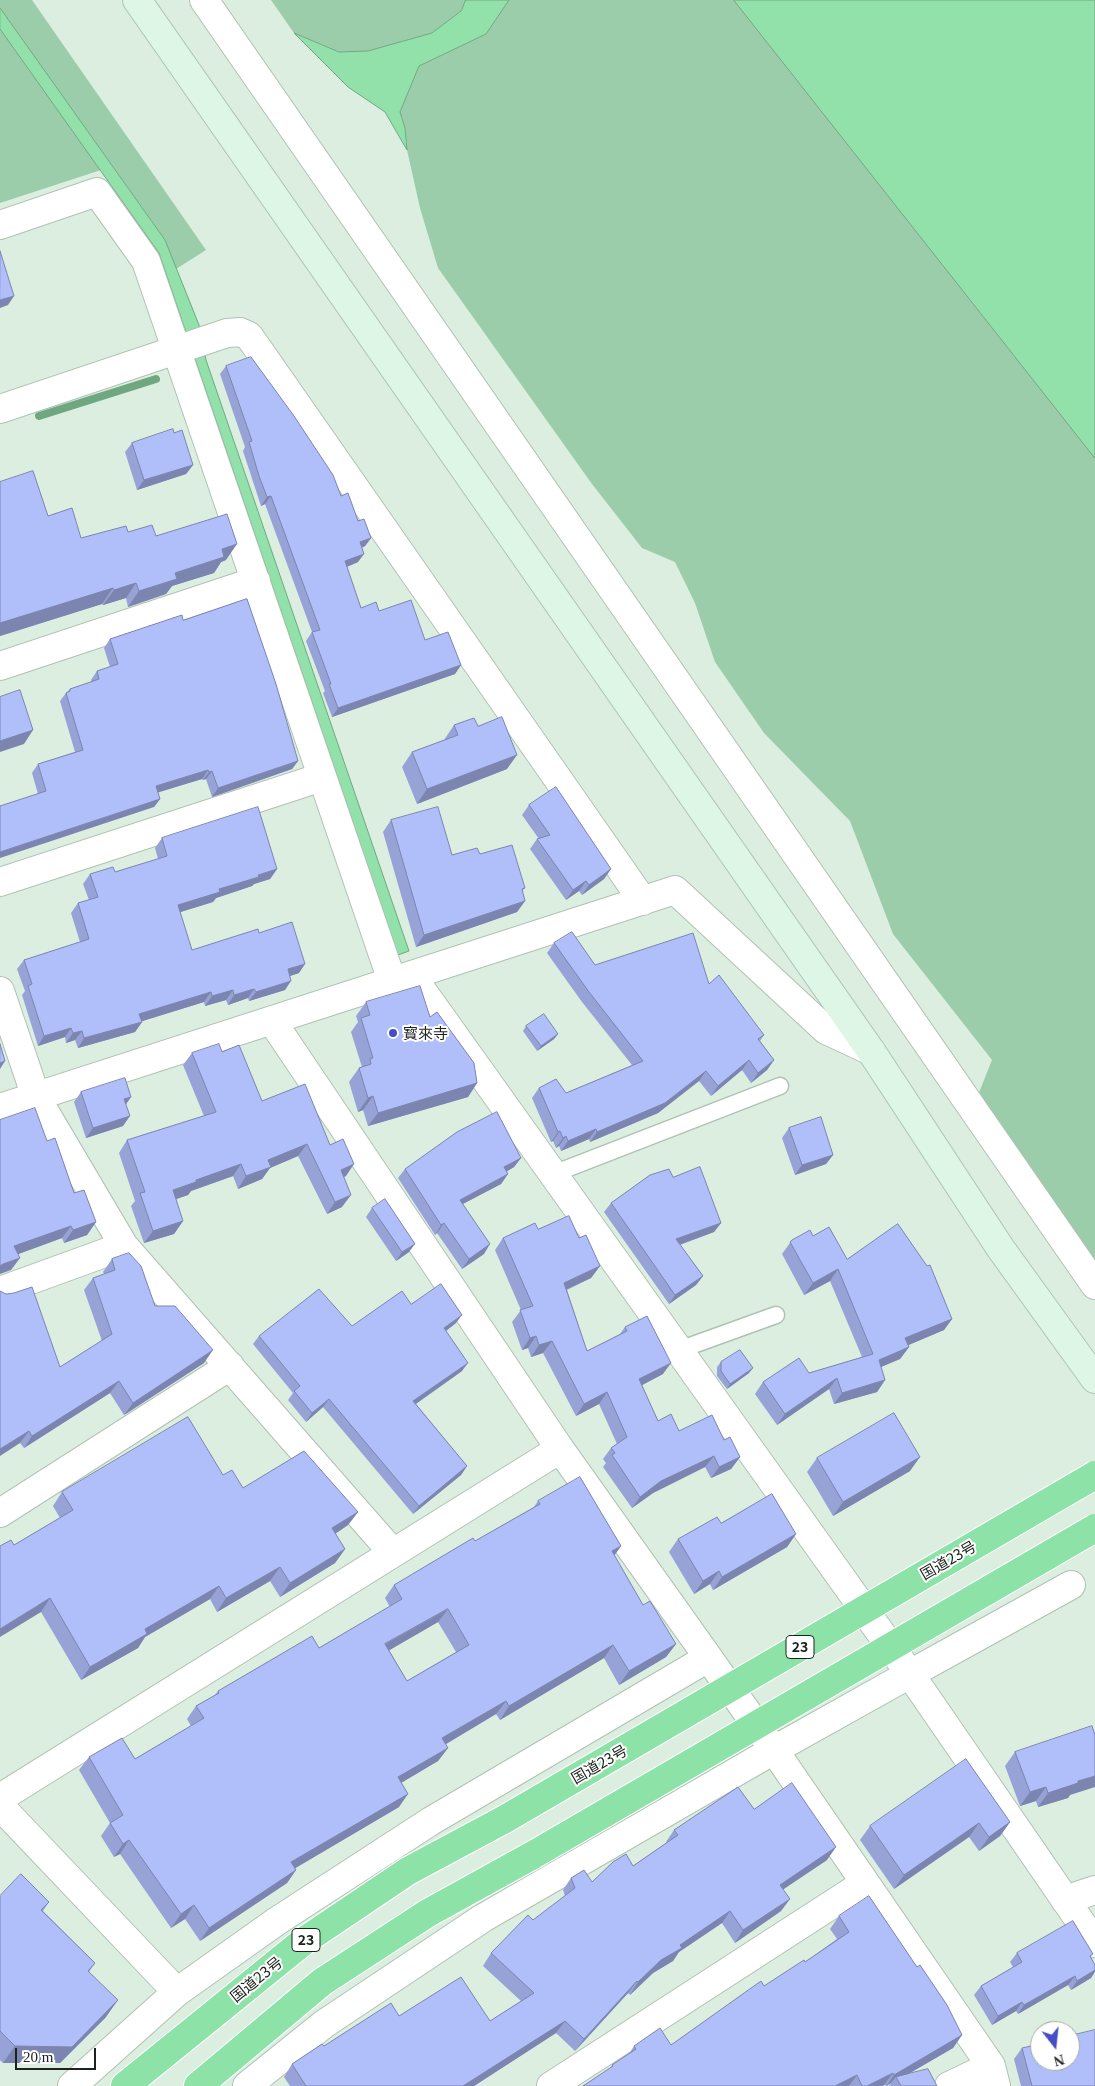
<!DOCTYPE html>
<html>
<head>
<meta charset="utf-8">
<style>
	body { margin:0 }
	#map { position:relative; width:1095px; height:2086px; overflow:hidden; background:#dbeee0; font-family:Georgia,serif }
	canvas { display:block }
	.north { position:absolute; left:1030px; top:2021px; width:50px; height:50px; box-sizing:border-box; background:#fff; border:1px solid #a4a7a5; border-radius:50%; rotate:164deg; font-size:14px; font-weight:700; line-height:20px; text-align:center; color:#1c221d }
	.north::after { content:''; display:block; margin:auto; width:18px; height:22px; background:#464ec3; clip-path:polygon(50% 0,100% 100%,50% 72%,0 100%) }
	.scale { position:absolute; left:15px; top:2048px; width:81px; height:22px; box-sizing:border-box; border:2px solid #1c221d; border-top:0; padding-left:6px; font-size:15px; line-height:18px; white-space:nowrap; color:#1c221d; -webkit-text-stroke:4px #fff; paint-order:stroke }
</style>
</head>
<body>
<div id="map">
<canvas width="1095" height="2086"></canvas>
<div class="north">N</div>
<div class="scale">20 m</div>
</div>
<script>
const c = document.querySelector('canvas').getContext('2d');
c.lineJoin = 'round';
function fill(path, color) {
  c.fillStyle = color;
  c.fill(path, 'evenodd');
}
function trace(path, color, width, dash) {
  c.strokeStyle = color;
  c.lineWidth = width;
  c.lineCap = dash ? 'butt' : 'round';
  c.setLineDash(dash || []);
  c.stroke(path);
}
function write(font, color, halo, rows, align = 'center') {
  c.font = font + ' Georgia,"Noto Sans JP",serif';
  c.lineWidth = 4;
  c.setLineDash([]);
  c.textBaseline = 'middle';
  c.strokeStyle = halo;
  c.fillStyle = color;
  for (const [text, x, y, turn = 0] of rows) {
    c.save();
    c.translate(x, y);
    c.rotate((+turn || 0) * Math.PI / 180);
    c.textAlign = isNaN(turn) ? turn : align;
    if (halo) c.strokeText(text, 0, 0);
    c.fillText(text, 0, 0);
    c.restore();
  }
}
fill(new Path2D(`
	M0,0H32L206,250L176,269L165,240L0,8Z
	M271,0H466L461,11L432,33L368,51L339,52L294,33Z
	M509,0H734L1095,458V1267L978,1095L992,1060L893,934L850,821L764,733L715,662L695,603L675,562L642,548L592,484L438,268L420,208L407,150L405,128L400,112L419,66L486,34Z
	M0,29L101,170L0,203Z`), '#9bcdaa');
const water = new Path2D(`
	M466,0H509L486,34L419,66L400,112L405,128L407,150L385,112L348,87L294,33L339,52L368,51L432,33L461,11Z
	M734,0H1095V458Z
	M0,8L165,240L199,325L206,360L409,951L398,955L159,253L0,29Z`);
fill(water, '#92e1ab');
trace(water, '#6fa880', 1);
trace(new Path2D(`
	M39,416L156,379`), '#6fa880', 8);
const lane = new Path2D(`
	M553,1174L780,1086
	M679,1350L776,1315`);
const street = new Path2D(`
	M204,0L1095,1285
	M0,225L97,192L146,261L392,981
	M0,409L227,333L240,332L249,336L643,901
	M0,666L256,581
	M0,882L322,777
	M411,975L910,1674L1071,1585
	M0,991L36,1097L124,1246L393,1553
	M272,1021L560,1449L774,1750L991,2066L996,2086
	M0,1108L675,890L826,1030L871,1051
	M0,1291L124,1246
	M0,1513L230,1366
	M0,1798L560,1449
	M0,1806L177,1992
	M1065,1900L1095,1890
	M72,2086L177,1992L277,1921L431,1821L708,1658
	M247,2086L324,2024L483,1918L774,1750L910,1674L1095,1943
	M551,2086L865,1883
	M949,2086L991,2066`);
const secondary = new Path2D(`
	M137,0L871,1051L1001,1249L1095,1379`);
const highway = new Path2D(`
	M125,2086L304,1941L408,1871L505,1819
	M198,2086L322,1982L428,1913L533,1855`);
trace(lane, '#afc2b4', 19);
trace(street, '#afc2b4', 30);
trace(secondary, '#afc2b4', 30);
trace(highway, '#fff', 30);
trace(lane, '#fff', 16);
trace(street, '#fff', 28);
trace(secondary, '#ddf6e5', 28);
trace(highway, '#8de2a8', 28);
const highwayBridge = new Path2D(`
	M505,1819L1095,1475
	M533,1855L1095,1528`);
trace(highwayBridge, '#fff', 30, []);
trace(highwayBridge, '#8de2a8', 28);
fill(new Path2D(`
	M226,366L341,496L371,538L365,546L362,548L358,562L347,567L361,608L379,611L425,640L461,665L455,674L332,717L323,693L325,691L306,641L312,632L265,504L261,506L243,451L245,447L220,374Z
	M174,433L193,465L186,474L137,490L125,452L132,443Z
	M0,482L81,538L128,532L156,536L226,560L221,562L214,573L172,586L166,594L128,607L126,598L103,605L102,604L0,636Z
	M183,620L298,761L292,769L212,797L206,779L203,780L202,779L158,792L160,799L154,807L38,794L32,773L38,764L75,752L60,701L66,693L70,689L91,682V680L97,671L110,667L104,648L110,639Z
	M454,725L478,726L507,769L417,804L402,767L412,752L444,740Z
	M529,805L611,869L604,879L582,895L579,891L566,900L530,849L537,839H539L522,815Z
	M391,820L452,855L480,854L525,888L522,891L525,901L517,912L416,947L383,832Z
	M162,838L277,869L270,879L254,884L252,886L216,898L213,902L180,912L192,950L259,933L299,973L290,976L285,990L249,1001L248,998L228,1005L226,1000L205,1006L204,1002L142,1021V1022L135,1032L78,1048L75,1040L66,1043L65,1037L38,1046L22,995L25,991L17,969L24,960L80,942L71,913L78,903L89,900L83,884L90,874L115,872L158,859L155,848Z
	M554,943L595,965L709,984L764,1035L760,1041L774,1060L767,1070L751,1083L742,1070L711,1096L699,1081L658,1113L590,1142L589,1139L561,1151L559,1146L556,1148L553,1141L551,1142L532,1098L539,1088L566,1093L632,1065L582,1002L547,953Z
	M366,1002L430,1017L477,1083L468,1097L368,1126L363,1110L358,1112L349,1082L359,1068L362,1067L351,1032L358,1022L356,1016Z
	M526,1026L558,1034L554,1039L537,1051L523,1031Z
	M222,1052L262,1101L330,1145L346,1176L343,1177L342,1207L327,1214L298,1156L270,1168L262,1179L238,1189L233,1176L191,1191L188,1195L176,1199L183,1221L174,1234L144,1243L131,1206L135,1201L119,1153L127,1140L204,1116L183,1065L192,1053Z
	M81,1092L131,1097L126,1104L123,1126L86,1138L74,1102Z
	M789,1128L833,1155L826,1164L795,1175L782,1138Z
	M47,1141L74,1193L96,1222L87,1235L64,1243L62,1238L18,1254L11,1270Z
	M521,1158L514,1167L506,1172L508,1174L501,1184L463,1204L484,1254L462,1269L437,1233L435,1235L398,1178L405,1169Z
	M673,1177L721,1223L714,1232L680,1245L703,1276L696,1285L669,1304L604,1212L611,1203Z
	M372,1208L409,1252L396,1261L366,1217Z
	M538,1229L579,1238L600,1266L591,1278L567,1290L587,1351L620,1334L625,1327L663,1374L642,1385L658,1421L679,1431L724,1440L740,1457L731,1469L711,1478L705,1467L653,1493L632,1508L603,1467L606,1463L603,1459L611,1448L617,1444L599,1404L576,1416L543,1353L531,1357L528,1348L522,1350L512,1322L521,1310L495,1250L503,1238Z
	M813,1236L847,1259L952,1319L944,1330L908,1345L909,1347L900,1359L881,1367L885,1380L877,1392L834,1404L829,1389L777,1425L755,1394L763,1382L809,1373L862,1357L830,1281L804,1295L782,1254L792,1240Z
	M112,1259L155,1306L204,1363L124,1415L110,1393L24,1448L20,1443L60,1367L102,1341L84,1290L93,1278L104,1274L103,1272Z
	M411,1304L456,1323L446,1331L462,1371L416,1404L467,1466L461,1475L413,1514L323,1407L306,1422L288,1400L293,1393L253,1344L259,1336L352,1326Z
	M721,1362L749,1373L727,1389L717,1376V1367Z
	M817,1458L910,1471L833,1516L807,1472Z
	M223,1475L243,1488L358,1512L348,1525L335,1534L345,1549L335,1563L280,1597L270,1581L217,1612L210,1599L145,1637L138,1648L81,1680L41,1612L14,1545L60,1518L53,1506L62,1492Z
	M538,1501L621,1546L614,1555L643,1605L676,1644L666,1657L619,1685L604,1658L500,1720L496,1714L445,1744L448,1748L438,1761L401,1783L399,1807L295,1868L296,1870L287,1883L200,1941L185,1919L171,1928L120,1854L114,1857L101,1836L110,1823L79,1770L89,1757L135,1759L191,1726L187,1719L196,1706L215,1695L218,1691L319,1648L390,1607L385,1598L394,1585L475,1541L534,1507ZM438,1622L456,1652L407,1681L389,1650Z
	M796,1534L787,1547L713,1590L710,1584L694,1594L669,1552L678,1539Z
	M1015,1752L1070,1795L1068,1798L1038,1807L1036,1801L1020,1806L1005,1766Z
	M754,1809L827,1860L783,1889L781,1911L735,1943L722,1923L679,1952L673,1961L653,1973L630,1995L628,1993L575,2051L556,2033L474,2086H290L284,2077L292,2064L324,2046L399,2016L490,2021L521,2001L483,1966L491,1953L565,1896L563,1890L571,1878L592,1882L633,1866L666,1843V1842L674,1830Z
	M1010,1822L1000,1836L979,1851L969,1837L894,1889L860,1840L870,1826Z
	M0,1896L49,1902L43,1911L95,1963L89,1972L106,2017L60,2063H3L0,2060Z
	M839,1916L962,2035L953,2048L908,2074L937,2086H889L891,2083L887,2086L884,2085L883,2086H583L610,2069L612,2065L629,2054L634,2046L671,2045L805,1962L837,1939L830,1929Z
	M1017,1953L1091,1958V1978L1071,1990L1068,1985L1018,2014L1016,2011L992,2025L974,1995L981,1986L1013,1967L1010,1962Z
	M1022,2048L1095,2086H1021L1014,2059Z`), '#97a3d7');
fill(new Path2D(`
	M14,296L8,305L0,308V300Z
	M193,465L186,474L137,490L144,480Z
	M271,496L265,504L261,506L267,497Z
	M371,538L365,546L354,550L360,542Z
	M237,544L226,560L221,562L214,573L172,586L166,594L128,607L139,591L222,549Z
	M364,554L358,562L339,570L345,561Z
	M136,583L126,598L103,605L114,590Z
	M113,588L102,604L0,636V623Z
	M461,665L455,674L332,717L338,708Z
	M33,730L24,744L0,752V741Z
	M517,755L507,769L417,804L427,789Z
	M298,761L292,769L212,797L218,788Z
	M208,770L202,779L150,795L156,786Z
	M212,771L206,779L203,780L209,772Z
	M160,799L154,807L0,858V852Z
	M277,869L270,879L254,884L252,886L216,898L213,902L171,915L178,905L219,889Z
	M611,869L604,879L582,895L589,885Z
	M586,881L579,891L566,900L573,890Z
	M525,901L517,912L416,947L424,935Z
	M305,964L299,973L281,979L288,969Z
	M291,981L285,990L249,1001L256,992Z
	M254,989L248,998L228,1005L234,995Z
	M233,990L226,1000L205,1006L212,996Z
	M211,992L204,1002L133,1024L139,1014Z
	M142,1022L135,1032L78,1048L84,1038Z
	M71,1028L65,1037L38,1046L44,1036Z
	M82,1031L75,1040L66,1043L73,1033Z
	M558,1034L554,1039L537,1051L541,1046Z
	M749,1060L742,1070L711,1096L718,1086Z
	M774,1060L767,1070L751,1083L758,1073Z
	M5,1061L0,1069V1063Z
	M706,1071L699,1081L658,1113L590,1142L597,1132Z
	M477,1083L468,1097L368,1126L378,1113Z
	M373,1096L363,1110L358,1112L368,1098Z
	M131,1097L124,1107V1099Z
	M130,1116L123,1126L86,1138L93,1128Z
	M596,1129L589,1139L561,1151L568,1141Z
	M560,1131L553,1141L551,1142L558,1132Z
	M566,1136L559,1146L556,1148L563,1138Z
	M307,1144L298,1156L270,1168L262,1179L238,1189L246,1176L268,1160Z
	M833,1155L826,1164L795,1175L802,1165Z
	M521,1158L514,1167L497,1177L504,1167Z
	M241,1164L233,1176L191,1191L188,1195L165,1203L173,1190L196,1180Z
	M354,1164L346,1176L332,1183L341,1170Z
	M508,1174L501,1184L453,1209L460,1200Z
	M351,1195L342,1207L327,1214L335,1202Z
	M183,1221L174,1234L144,1243L153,1231Z
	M96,1222L87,1235L64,1243L73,1230Z
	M444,1223L437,1233L435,1235L441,1225Z
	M721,1223L714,1232L670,1248L676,1239Z
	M71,1226L62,1238L5,1259L14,1246Z
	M415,1244L409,1252L396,1261L402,1252Z
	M490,1244L484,1254L462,1269L469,1259Z
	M20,1258L11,1270L0,1274V1266L3,1264Z
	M600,1266L591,1278L556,1294L564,1283Z
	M838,1269L830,1281L804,1295L813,1283Z
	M703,1276L696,1285L669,1304L675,1295Z
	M462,1315L456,1323L438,1337L444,1328Z
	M952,1319L944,1330L897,1350L905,1338Z
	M536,1336L528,1348L522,1350L530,1338Z
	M552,1341L543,1353L531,1357L539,1345Z
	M909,1347L900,1359L871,1371L879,1360Z
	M213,1350L204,1363L124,1415L133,1403Z
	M468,1363L462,1371L407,1410L413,1401Z
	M671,1363L663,1374L631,1391L639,1379Z
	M753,1368L749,1373L727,1389L730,1384Z
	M837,1378L829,1389L777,1425L785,1414Z
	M885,1380L877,1392L834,1404L842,1393Z
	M119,1381L110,1393L24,1448L32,1436Z
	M607,1392L599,1404L576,1416L584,1404Z
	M329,1399L323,1407L306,1422L312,1413Z
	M29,1431L20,1443L0,1456V1449Z
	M714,1456L705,1467L653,1493L632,1508L640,1497L661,1481Z
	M740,1457L731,1469L711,1478L719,1467Z
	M920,1457L910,1471L833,1516L843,1502Z
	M467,1466L461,1475L413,1514L419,1506Z
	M358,1512L348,1525L323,1542L332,1528Z
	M796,1534L787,1547L713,1590L722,1577Z
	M621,1546L612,1559V1551Z
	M345,1549L335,1563L280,1597L290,1583Z
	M280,1567L270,1581L217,1612L226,1598Z
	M719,1571L710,1584L694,1594L703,1581Z
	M219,1586L210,1599L145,1637L138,1648L81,1680L90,1667L145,1629Z
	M50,1598L41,1612L0,1637V1629Z
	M448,1609L438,1622L376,1658L385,1644Z
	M676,1644L666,1657L619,1685L629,1671Z
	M613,1645L604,1658L500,1720L509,1706Z
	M506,1701L496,1714L433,1752L442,1738Z
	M448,1748L438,1761L389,1790L398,1777Z
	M1095,1776V1787L1070,1795L1068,1798L1038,1807L1048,1793L1078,1781Z
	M1046,1787L1036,1801L1020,1806L1030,1792Z
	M408,1794L399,1807L282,1876L291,1862Z
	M1010,1822L1000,1836L979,1851L989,1837Z
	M979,1823L969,1837L894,1889L904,1875Z
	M129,1840L120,1854L114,1857L123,1844Z
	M836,1847L827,1860L772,1897L780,1885Z
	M296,1870L287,1883L200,1941L209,1928Z
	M790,1899L781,1911L735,1943L743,1930Z
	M194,1905L185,1919L171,1928L181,1914Z
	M730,1911L722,1923L679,1952L673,1961L653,1973L630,1995L638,1982L661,1960L680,1945Z
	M1095,1970V1972L1091,1978L1071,1990L1077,1981Z
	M1075,1976L1068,1985L1018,2014L1024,2005Z
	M637,1981L628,1993L575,2051L584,2039Z
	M118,2000L106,2017L60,2063H3L15,2046Z
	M1022,2002L1016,2011L992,2025L998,2016Z
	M565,2021L556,2033L474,2086H463Z
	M962,2035L953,2048L898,2080L896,2077L891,2083L886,2086L894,2075Z
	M893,2073L884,2085L883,2086H867Z
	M857,2075L849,2086H835Z`), '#7b85af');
const building = new Path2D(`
	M0,251L14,296L0,300Z
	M251,357L294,416L333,475L341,496L348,493L358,521L364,519L371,538L360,542L364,554L345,561L361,608L376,602L379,611L411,600L425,640L448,632L461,665L338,708L329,684H331L312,632L320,630L271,496L267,497L259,476L249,442L252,441L226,366Z
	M173,429L174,433L182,430L193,465L144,480L132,443Z
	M33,471L48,516L72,508L81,538L126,526L128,532L152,525L156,536L227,514L237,544L222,549L224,557L175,573L177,579L139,591L136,583L114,590L113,588L0,623V482Z
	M247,599L276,684L298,761L218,788L212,771L209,772L208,770L156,786L160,799L0,852V806L46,791L38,764L83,750L66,693L70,691V689L99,679L97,671L118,664L110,639L182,615L183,620Z
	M20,690L33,730L0,741V697Z
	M502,717L517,755L427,789L412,752L458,735L454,725L474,718L478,726Z
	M556,787L611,869L589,885L586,881L573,890L537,839L550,835L529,805Z
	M258,807L277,869L258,875L259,877L219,889L220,892L178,905L192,950L258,929L259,933L292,922L305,964L288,969L291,981L256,992L254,989L234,995L233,990L212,996L211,992L139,1014L142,1022L84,1038L82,1031L73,1033L71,1028L44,1036L28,986L32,984L24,960L89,939L78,903L98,897L90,874L113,867L115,872L167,856L162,838Z
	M438,807L452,855L477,848L480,854L512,845L525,888L522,889L525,901L424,935L391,820Z
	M572,932L595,965L693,933L709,984L719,975L764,1035L758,1039L774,1060L758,1073L749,1060L718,1086L706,1071L665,1103L597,1132L596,1129L568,1141L566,1136L563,1138L560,1131L558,1132L539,1088L556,1079L566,1093L643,1061L589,992L554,943Z
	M420,986L430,1017L437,1012L474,1063L477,1083L378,1113L373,1096L368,1098L359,1068L371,1064L370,1059L373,1058L361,1018L370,1015L366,1002Z
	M544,1014L558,1034L541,1046L526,1026Z
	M0,1044L5,1061L0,1063Z
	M219,1044L222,1052L239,1045L262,1101L305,1084L330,1145L343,1139L354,1164L341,1170L351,1195L335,1202L307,1144L268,1160L271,1167L246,1176L241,1164L196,1180V1182L173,1190L183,1221L153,1231L140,1193L145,1192L127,1140L216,1112L192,1053Z
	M125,1078L131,1097L124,1099L130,1116L93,1128L81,1092Z
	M35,1108L47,1141L55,1138L74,1193L84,1190L96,1222L73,1230L71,1226L14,1246L20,1258L3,1264L0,1266V1120Z
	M497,1112L521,1158L504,1167L508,1174L460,1200L490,1244L469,1259L444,1223L441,1225L405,1169L457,1132Z
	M821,1117L833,1155L802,1165L789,1128Z
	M700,1167L721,1223L676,1239L703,1276L675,1295L611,1203L650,1175L669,1169L673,1177Z
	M385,1199L415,1244L402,1252L372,1208Z
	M569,1216L579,1238L586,1235L600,1266L564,1283L587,1351L627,1331L625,1327L647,1316L671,1363L639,1379L658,1421L671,1414L679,1431L712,1415L724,1440L730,1437L740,1457L719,1467L714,1456L661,1481L640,1497L612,1455L615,1453L611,1448L627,1437L607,1392L584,1404L552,1341L539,1345L536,1336L530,1338L520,1310L533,1306L503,1238L535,1223L538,1229Z
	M898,1224L927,1266L930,1265L952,1319L905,1338L909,1347L879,1360L885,1380L842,1393L837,1378L785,1414L763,1382L799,1358L809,1373L873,1354L838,1269L813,1283L790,1242L792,1240L810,1230L813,1236L829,1227L847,1259Z
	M129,1253L141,1266L155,1306H175L213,1350L133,1403L119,1381L32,1436L29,1431L0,1449V1291L6,1294L14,1293L32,1287L60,1367L112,1334L93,1278L115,1270L112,1259Z
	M441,1284L462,1315L444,1328L468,1363L413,1401L467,1466L419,1506L329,1399L312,1413L294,1391L300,1386L259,1336L319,1289L352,1326L402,1291L411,1304Z
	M740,1350L753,1368L730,1384L721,1371V1362Z
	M894,1413L920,1457L843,1502L817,1458Z
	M188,1417L223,1475L232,1470L243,1488L304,1451L358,1512L332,1528L345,1549L290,1583L280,1567L226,1598L219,1586L145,1629L147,1634L90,1667L50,1598L0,1629V1546L11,1540L14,1545L73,1510L62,1492Z
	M580,1477L621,1546L612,1551L643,1605L650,1601L676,1644L629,1671L613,1645L509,1706L506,1701L442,1738L448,1748L398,1777L408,1794L291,1862L296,1870L209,1928L194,1905L181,1914L129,1840L123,1844L110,1823L123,1815L89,1757L122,1738L135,1759L204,1718L196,1706L219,1693L218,1691L312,1636L319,1648L402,1599L394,1585L473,1538L475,1541L540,1504L538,1501ZM448,1609L469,1645L407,1681L385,1644Z
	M772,1494L796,1534L722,1577L719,1571L703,1581L678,1539L717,1517L721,1523Z
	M1092,1726L1095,1735V1776L1078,1781V1783L1048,1793L1046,1787L1030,1792L1015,1752Z
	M966,1759L1010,1822L989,1837L979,1823L904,1875L870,1826Z
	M792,1783L836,1847L780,1885L790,1899L743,1930L730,1911L680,1945L682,1948L661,1960L638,1982L637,1981L584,2039L565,2021L463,2086H306L292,2064L322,2044L324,2046L391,2003L399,2016L461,1977L490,2021L534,1993L491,1953L528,1915L533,1920L575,1888L571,1878L584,1870L592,1882L613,1862L626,1854L633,1866L678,1835L674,1830L738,1787L754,1809Z
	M21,1874L49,1902L41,1910L95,1963L88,1971L118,2000L72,2047L15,2046L0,2031V1896Z
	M869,1896L917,1967L920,1965L947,2005L962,2035L894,2075L893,2073L867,2086H862L857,2075L835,2086H583L613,2066L612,2065L636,2049L634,2046L660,2028L671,2045L761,1981L764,1986L804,1960L805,1962L849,1932L839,1916Z
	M1073,1921L1093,1954L1090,1956L1095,1965V1970L1077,1981L1075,1976L1024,2005L1022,2002L998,2016L981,1986L1022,1962L1017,1953Z
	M1095,2030V2086H1032L1022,2048L1040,2044V2061H1070V2036Z
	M928,2069L937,2086H901L896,2077Z`);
fill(building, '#b0befa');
trace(building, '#7b85af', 1);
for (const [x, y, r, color] of [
	[393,1033,5,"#464ec3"]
]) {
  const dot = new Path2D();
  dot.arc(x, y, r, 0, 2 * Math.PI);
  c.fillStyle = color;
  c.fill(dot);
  trace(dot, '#fff', 2);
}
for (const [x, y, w] of [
	[800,1647,28],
	[306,1940,28]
]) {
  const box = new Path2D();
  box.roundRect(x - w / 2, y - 11.5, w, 23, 4);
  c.fillStyle = '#fff';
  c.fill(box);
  trace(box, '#1c221d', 1);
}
write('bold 14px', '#1c221d', null, [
	["23",800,1647],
	["23",306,1940]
]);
write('15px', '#1c221d', '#fff', [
	["寳來寺",403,1033]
], 'left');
write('15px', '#1c221d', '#fff', [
	["国道23号",948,1560,-30],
	["国道23号",599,1764,-30],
	["国道23号",256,1979,-39]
]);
</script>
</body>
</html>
